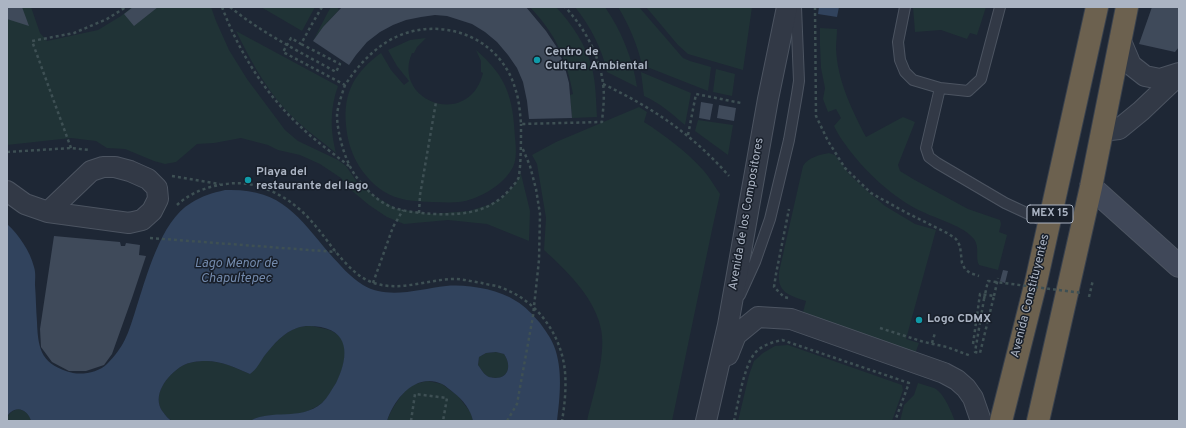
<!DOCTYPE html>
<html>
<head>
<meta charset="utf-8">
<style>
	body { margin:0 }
	#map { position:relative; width:1186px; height:428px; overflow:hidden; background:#1e2735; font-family:Overpass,sans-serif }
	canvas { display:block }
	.frame { position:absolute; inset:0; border:8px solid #abb4c3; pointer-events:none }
</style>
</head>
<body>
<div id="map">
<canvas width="1186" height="428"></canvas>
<div class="frame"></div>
</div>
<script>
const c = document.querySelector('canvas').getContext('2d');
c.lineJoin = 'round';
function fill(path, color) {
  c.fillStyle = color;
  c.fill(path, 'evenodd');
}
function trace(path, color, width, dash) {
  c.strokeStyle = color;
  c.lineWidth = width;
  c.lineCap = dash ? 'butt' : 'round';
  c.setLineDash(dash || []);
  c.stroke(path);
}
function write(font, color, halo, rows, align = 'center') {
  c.font = font + ' Overpass,sans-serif';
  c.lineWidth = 3;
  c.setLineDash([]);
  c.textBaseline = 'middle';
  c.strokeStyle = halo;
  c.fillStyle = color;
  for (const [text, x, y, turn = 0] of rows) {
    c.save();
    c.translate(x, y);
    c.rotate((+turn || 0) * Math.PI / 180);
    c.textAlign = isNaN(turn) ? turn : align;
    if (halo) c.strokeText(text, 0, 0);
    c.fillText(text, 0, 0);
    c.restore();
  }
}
fill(new Path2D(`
	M7,7H31L40,33L47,41L98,30L121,16L132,7H211L216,21L229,50L247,79L285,130L298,141L338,160L346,166L357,182L374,196L397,209L411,211L430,214L469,211L491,204L502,198L514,186L521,174L530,211L529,241L487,224L448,220L404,224L387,217L369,205L351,190L341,178L320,164L300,155L278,150L268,145L241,138L214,143L197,144L176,162L165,164L154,161L125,149L107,148L96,141L71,138L7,145Z
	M261,7H315L302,31Z
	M331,7H337L339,10L323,27L313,41L328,12Z
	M530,7H556C572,24 586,45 592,68C596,84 596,101 597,117L572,118L570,95L573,94C566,57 556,35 530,7Z
	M575,7H605C621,30 633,59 637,87L607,72C602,48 590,26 575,7Z
	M618,7H639L683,58L690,61L711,67L708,91L642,65C637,44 629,25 618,7Z
	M646,7H752L743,70L688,54L678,45Z
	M913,7H986L977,35L970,33L967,39L941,30L915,32Z
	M820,28L837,29C837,36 836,42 836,48C837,80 852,110 866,137L903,117L915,122L898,165L900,171L913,179L968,209L1000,220L1001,224L999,232L1007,235L998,270L979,265C975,258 980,247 974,239C964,226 937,219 923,212C894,199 863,170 845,144C841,139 837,132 834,126L841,118L836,109L828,112L823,99L825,88L821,68L820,45Z
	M236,31L338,86C330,108 330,130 336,153C319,139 300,126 285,109C264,86 250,59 236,31Z
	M426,38L417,47L414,53H412C391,101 469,130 483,73L481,72V61L476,50C507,77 513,97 515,138C516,147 517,159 513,167C504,185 478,200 459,202C450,203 441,202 432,202C414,201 398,201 383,191C360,175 348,151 346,125C343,92 355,72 381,53L391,70L404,85L409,81L397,66L388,50L410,40Z
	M716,69L735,74L732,96L713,92Z
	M641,72L691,93L685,125C672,114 660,103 644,96Z
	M639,107L647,112L644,122C666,136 687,152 704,171C710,178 715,187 720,194L713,225L672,421H587C593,394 608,352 600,325C593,296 565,269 544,250L546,218L537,164L532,155L556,142Z
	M698,120L733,125L728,155L695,131Z
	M829,153L835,155L849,174L865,189L885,206L915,224L936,230L906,339L919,343L915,354L803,312L806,301C789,295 777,293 779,272L803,166C808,157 820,155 829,153Z
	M312,326C321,328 331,329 338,335C356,349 336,389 323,402C320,405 314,408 310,410C291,419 269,411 250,421H172C168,419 166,416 163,412C151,396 167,375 182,366C188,362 199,361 206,361C222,361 236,368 250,374C262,359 278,334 297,328C301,326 307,326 312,326Z
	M788,345L902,385L903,390L892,421H738L749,375L754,361L763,353L775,346Z
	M496,352L504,354C511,364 510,378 495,378C495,378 489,377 489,377C484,375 481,369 478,365L479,357L486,353Z
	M428,381L442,384L458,396L471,413L473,421H387C391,410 402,391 413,385C417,383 423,382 428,381Z
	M918,383C923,385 929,386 934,388C944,393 951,411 955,421H900L904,405L914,395Z
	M18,409C25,411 29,413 31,421H7C7,414 12,411 18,409Z`), '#203336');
fill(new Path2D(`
	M819,7H839L837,17L818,14Z
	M225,190C281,188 297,215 330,254C340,265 350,277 363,285C388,300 419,289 446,286C466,284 498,289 516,301C525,306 533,315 540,323C545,330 551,338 554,346C563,369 560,397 557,421H473C471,410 463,400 454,393C450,390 446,386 442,384C416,372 394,399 387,421H250C273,408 299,422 322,403C328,397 332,389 336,383C347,361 352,333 321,327C313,326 305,325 297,328C284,332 273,345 265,355C260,362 257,369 250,374C236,368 222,361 206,361C199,361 188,362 182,366C167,375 151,396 163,412C166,416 168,419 172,421H31C29,412 19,405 11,412C9,413 8,415 7,417V224C19,235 30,251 34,267C36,273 35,280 35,285C36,298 36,310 37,322C38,351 42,365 73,373C84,375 99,372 107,364C124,347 128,334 135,312C146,279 160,221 191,203C202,196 212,193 225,190ZM496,352L504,354C511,364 510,378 495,378C495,378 489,377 489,377C484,375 481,369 478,365L479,357L486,353Z`), '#31435d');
fill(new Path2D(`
	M7,7H22L29,26L7,19Z
	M133,7H158L134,26L124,14Z
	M342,7H526L546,31L556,46L564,64L569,83L572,118L529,119L527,101L523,82L517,68L508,55L497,42L485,32L472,24L447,16L435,15L421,17L406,20L393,25L380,32L367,42L356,55L349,65L313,41L323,27Z
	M1152,7H1179V47L1175,52L1139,44Z
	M701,102L713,104L710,120L699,118Z
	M719,105L736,108L734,121L717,118Z
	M54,236L120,242L121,246H125L126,243L140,245L139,255L146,256L132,298L112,354L104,365L86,371H69L52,362L41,347L40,329Z
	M1003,270L1008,271L1005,283L1000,281Z`), '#3f4a5a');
const lane = new Path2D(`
	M905,7L898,42L900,60L905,72L913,80L940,88L968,91L981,79L1000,7
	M940,88L926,148L929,157L937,163L1005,203L1048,223
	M740,295L755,262L770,219L789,140L797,94L799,81L796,7`);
const street = new Path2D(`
	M1120,39L1131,65L1145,76L1160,79L1179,73
	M1102,131L1119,129L1141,111L1179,75
	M7,191L25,204L48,212L129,223L142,220L152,211L158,199L157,188L148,179L130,171L115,167H103L91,171L48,212
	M728,355L736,335L758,317L791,319L944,373L957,380L966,388L973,398L981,421
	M706,421L728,325L768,99L787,7`);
const secondary = new Path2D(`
	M1091,187L1179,266`);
const highway = new Path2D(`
	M1001,421L1036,282L1097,7
	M1038,421L1091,187L1127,7`);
trace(lane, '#4c5461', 12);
trace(street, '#4c5461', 22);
trace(secondary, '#4c5461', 24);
trace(highway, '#39414d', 24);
trace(new Path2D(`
	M222,7C239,52 265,94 301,127C315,141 333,153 349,166
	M230,7C262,33 300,52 336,72L340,64L301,44
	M322,7L312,24L301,44L291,38L283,52L345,85C357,67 371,51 390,40C429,18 482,29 506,68C510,74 513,81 515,88C519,99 520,112 521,124L602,122C603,109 605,97 603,84C600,56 584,27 565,7
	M815,7L816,116L828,141L845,168L871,193L905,212L949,234L956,239L960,246L962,263L965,269L970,273L979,276
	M603,84C653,108 692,134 729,176
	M345,85C342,94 338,105 337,115C337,132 345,161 355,175C364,188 379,203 394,208C407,212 421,213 433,214C464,215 490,213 511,188C513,185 517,182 518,179C520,175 519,170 520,167C521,152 521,138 521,124
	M688,135L696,94L741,103
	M71,148L32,41L74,33L107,19L126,7
	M7,152L71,148L89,150
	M172,176L220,184
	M177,205C190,193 208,186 226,184C259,179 292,198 313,223C321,232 328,242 335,251C346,264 358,278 374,283C401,292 428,279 455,279C464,279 473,282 482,283C488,285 496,285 502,288C535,300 558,330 564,364C567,382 565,403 562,421
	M419,213L420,195L436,102
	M150,238L336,252
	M373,283L393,227L403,210
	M994,296L998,278
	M1089,297L1093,280
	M788,298L784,297L774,287L776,274L789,209
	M880,328L924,342L947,347L971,356
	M932,343L935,333
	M973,344L980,294L994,296L980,353L975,352L984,299
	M411,421L415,394L447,398L443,421
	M507,421L517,404L533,316L539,260L540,214L536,189L530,166L522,147
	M734,421C738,404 744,365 755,353C762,345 773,342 782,340L909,383L895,421`), '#3e5054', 2.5, [3, 3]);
trace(lane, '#323946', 10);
trace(street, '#323946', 20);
trace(secondary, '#404859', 22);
trace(highway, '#6c614f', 22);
trace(new Path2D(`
	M984,299L988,281L1082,293`), '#3e5054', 2.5, [3, 3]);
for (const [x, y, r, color] of [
	[537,60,4,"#0f9aa8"],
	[248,180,4,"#0f9aa8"],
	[919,320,4,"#0f9aa8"]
]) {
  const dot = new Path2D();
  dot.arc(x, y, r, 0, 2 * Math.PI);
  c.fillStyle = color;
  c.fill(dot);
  trace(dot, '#181f2a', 1.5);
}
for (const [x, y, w] of [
	[1050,214,46]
]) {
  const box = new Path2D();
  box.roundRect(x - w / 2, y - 9, w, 18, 3);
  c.fillStyle = '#181f2a';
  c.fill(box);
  trace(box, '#abb4c3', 1);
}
write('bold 11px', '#abb4c3', null, [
	["MEX 15",1050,214]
]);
write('bold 12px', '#abb4c3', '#181f2a', [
	["Centro de",545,53],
	["Cultura Ambiental",545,67],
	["Playa del",256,173],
	["restaurante del lago",256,187],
	["Logo CDMX",927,320]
], 'left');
write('12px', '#abb4c3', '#181f2a', [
	["Avenida de los Compositores",747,214,-80],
	["Avenida Constituyentes",1031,296,-76]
]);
write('italic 13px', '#738aac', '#181f2a', [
	["Lago Menor de",236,264],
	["Chapultepec",236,279]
]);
</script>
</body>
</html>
